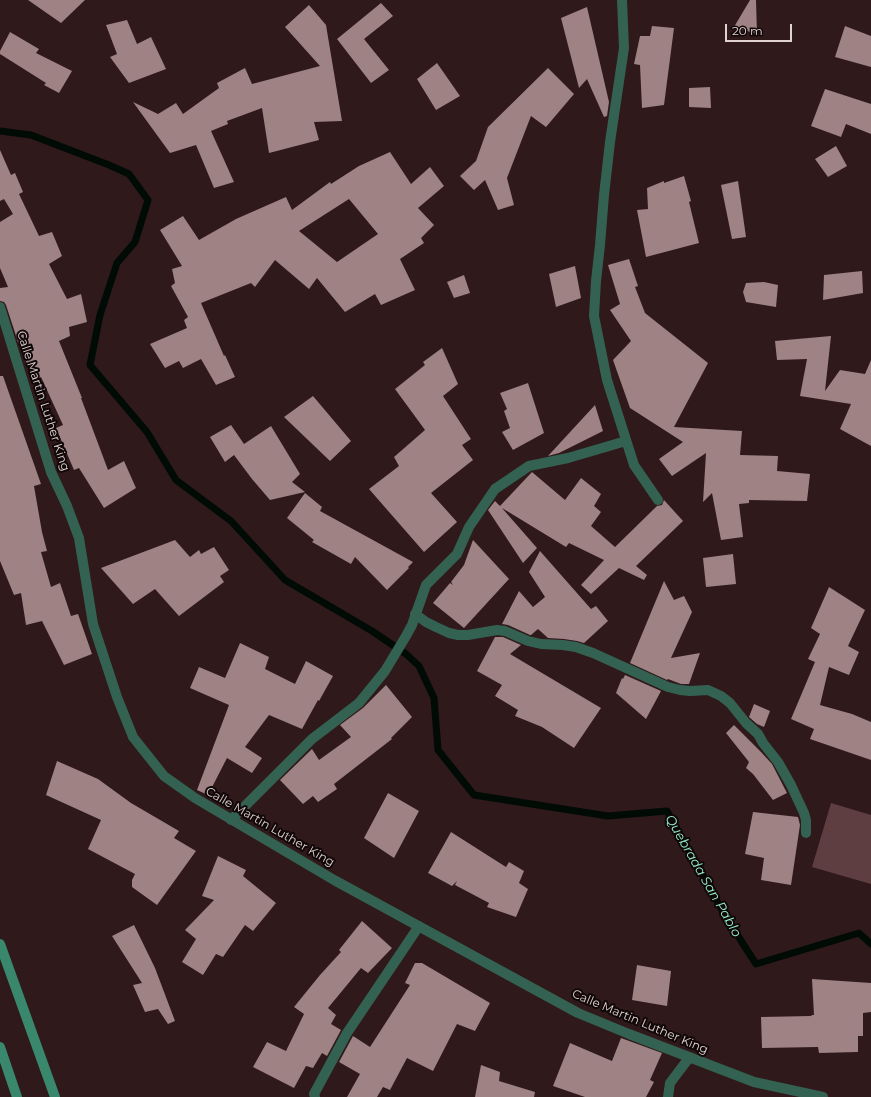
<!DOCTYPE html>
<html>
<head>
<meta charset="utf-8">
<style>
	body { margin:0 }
	#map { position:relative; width:871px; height:1097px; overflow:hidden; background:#2f191b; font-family:Montserrat,sans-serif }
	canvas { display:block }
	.scale { position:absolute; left:725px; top:24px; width:67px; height:18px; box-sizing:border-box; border:2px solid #e1d2d2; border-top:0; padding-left:5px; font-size:12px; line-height:14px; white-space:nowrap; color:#e1d2d2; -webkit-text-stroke:3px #100708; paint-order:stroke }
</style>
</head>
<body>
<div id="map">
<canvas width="871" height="1097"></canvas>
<div class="scale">20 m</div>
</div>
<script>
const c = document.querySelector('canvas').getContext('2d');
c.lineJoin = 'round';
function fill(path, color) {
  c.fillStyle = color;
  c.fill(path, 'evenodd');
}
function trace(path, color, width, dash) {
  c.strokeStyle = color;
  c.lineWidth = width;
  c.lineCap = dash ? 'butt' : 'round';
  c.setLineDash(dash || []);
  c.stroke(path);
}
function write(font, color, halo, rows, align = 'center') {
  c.font = font + ' Montserrat,sans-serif';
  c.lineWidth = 4;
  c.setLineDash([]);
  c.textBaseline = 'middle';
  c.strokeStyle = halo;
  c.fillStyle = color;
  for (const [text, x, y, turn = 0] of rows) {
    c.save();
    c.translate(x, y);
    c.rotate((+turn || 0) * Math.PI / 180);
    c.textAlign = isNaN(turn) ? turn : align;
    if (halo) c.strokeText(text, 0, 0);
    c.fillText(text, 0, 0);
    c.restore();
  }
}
fill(new Path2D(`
	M831,803L871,815V884L812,867Z`), '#5f3e41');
trace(new Path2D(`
	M0,131L31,135L109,165L129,174L148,200L135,242L117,263L100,315L90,365L147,432L176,480L231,521L285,580L372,631L406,654L419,666L434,698L438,750L474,795L608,816L667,811L727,919L756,964L859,933L871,944`), '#000b06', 7);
fill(new Path2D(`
	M28,0H85L61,23Z
	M750,0H756L757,34L734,27Z
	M381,3L393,16L364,39L389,70L371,83L337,39Z
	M309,5L326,25L342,121L314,122L319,140L269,153L262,108L227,121L228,124L211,131L234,182L214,188L196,145L170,153L133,102L158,114L176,103L183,114L219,88L217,83L245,68L252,84L320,66L285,27Z
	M587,7L609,102L607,116L604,117L587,79L579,88L561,18Z
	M127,20L137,44L151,37L166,69L129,83L110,57L117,54L106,25Z
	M652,26L674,28L664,105L642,108L640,65L634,64L640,36H650Z
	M845,26L871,36V67L835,57Z
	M10,32L39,49L36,53L72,71L59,93L44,85L46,83L0,54V51Z
	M437,63L460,96L436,110L417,79Z
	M548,68L574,94L546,127L531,116L507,178L514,205L498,210L485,180L474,190L460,176L476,161L488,127Z
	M710,87L711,108L689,107V88Z
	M825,89L871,104V134L846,124L841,137L811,126Z
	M836,146L847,166L828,177L815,159Z
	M0,150L11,175L15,173L23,192L19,194L39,236L52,232L62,256L49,264L67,299L81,294L87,322L69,327L70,336L59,341L82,398H81L108,470L124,461L136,488L104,508L79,468L74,470L56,428L63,425L41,377L34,380L18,342L6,305L4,302L0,301V288L8,287L0,268V222L13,214L4,199L0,201Z
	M390,152L411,184L430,167L444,186L418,208L434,225L421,238L424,243L400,259L415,290L381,305L375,294L345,312L317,278L309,289L275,260L255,287L251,283L201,303L224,356L225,355L235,377L216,385L201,359L183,368L179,361L165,368L150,344L187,328L184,320L188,317L171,286L175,283L172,269L182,266L160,230L183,216L199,240L236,219L286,197L292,210L330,182L331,184L359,166ZM349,199L378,234L337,262L299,231Z
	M684,176L691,201L689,202L699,243L646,257L637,210L648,209L647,188L664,181V183Z
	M738,181L746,237L732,239L721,185Z
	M629,259L638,286L635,287L645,313L708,363L674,427L742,431L740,455L778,456L777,471L810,474L807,501L749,500V503L739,504L743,537L721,540L712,493L703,502L706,453L672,476L659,459L683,442L630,408L613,360L631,341L610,310L620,304L608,265Z
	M575,266L581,298L556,307L549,274Z
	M862,271L863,293L823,300L824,275Z
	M464,275L470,293L454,298L447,282Z
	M764,282L778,285L776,307L746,302L743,292L746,283Z
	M831,336L825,391L840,370L865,374L871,360V446L840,429L851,404L800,396L807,359L777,360L775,341Z
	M442,348L458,384L443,396L471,439L462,445L473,460L431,493L457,522L424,552L369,489L399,466L394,457L425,430L395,389L425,365L423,362Z
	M0,376H3L41,484L34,486L42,532L47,551L41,552L51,587L60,583L71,616L78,614L92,654L64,665L42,621L26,625L21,593L14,595L0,561Z
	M528,383L544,433L513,450L502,432L510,428L504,411L507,409L500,393Z
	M313,396L351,441L330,461L284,417Z
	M595,405L603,431L559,453L548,456Z
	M231,425L244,444L271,426L300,474L292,482L305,492L270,500L252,479L234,455L225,462L210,437Z
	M532,472L565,500L581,478L601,494L594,506L601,512L591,526L615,547L657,506L662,505L664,500L683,521L636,566L647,575L644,580L619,568L591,594L581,585L604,560L569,543L566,547L502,508L537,548L523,563L488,510L495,501L500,506Z
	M305,493L322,507L320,511L413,562L408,567L409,568L387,590L355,557L351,564L312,542L314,540L287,518Z
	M175,540L190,557L199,550L201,554L214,547L229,570L220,576L224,582L179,616L155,589L133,604L101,568Z
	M473,540L509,579L464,628L433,603L450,583L453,585L451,582L464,565Z
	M540,551L591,609L596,606L608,621L584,643L577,641L564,639L548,638L538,629L531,635H530L508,625L502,624L519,591L533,607L545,597L529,572Z
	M733,554L736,584L706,587L703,558Z
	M664,581L674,600L684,596L692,612L671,658L700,653L689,684H681L668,679L667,680L630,663Z
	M829,587L865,610L848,646L859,652L849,675L829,667L820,705L852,714L871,722V760L810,739L814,729L791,719L815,662L808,659L820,634L811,628Z
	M495,637H503L521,645L510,654L601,708L574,748L542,727L515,716L518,710L495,696L502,685L477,671Z
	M240,643L269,657L265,669L295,684L306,661L333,676L319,701L318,700L302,729L269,715L245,747L262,758L252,773L227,758L208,795L197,790L229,705L190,688L199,667L225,678Z
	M625,675L661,691L646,719L616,693L622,678L623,679Z
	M386,685L412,717L391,738L392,739L334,784L337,789L318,802L313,796L303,804L280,780L312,749L319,760L351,737L340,725L363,708Z
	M754,704L770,711L764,727L757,724L749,717Z
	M734,725L761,752L772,764L787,793L773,800L753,774L746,768L749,762L726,733Z
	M57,761L98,779L131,803L179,831L174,838L196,851L157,905L132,887V880L135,874L88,849L101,820L46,795Z
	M388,793L419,811L394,858L364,838Z
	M753,812L798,817L800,825L791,885L761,880L764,858L745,854Z
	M451,832L506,867L509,862L524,871L519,883L528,889L516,917L487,907L489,903L455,885L457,881L452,886L428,873Z
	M218,856L246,870L243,876L276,903L253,931L245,925L223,957L216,954L203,975L182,962L196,939L185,930L214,900L202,896Z
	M362,921L392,948L368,973L361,968L328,1008L336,1015L331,1024L341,1030L327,1056L322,1053L313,1068L306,1066L294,1088L253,1067L267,1042L286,1051L304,1014L294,1007L320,975L341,952L339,950Z
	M134,925L155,968L175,1021L168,1024L158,1009L145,1012L133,985L142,983L112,936Z
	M415,963H422L490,1003L475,1031L457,1024L433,1071L407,1058L390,1090L383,1087L377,1097H347L360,1074L339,1062L353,1036L370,1047L410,985L405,983Z
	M637,965L671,971L667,1006L632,1000Z
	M812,979L871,983V1012L863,1013V1036H858V1052L819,1053L818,1047L762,1048L761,1017L811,1016L812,1015H814Z
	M621,1038L662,1053L650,1080L654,1082L646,1097H585L553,1086L570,1043L612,1061Z
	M481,1065L500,1072L499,1081L535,1092L534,1097H475Z`), '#9e8284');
trace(new Path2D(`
	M415,614L426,622L436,627L449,633L458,635H468L497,630L505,631L528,641L541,644L563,645L576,647L593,653L668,687L680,690L690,691L708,690L721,696L730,703L746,723L758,734L763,743L778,762L791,785L804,813L806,820V833`), '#346252', 10);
trace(new Path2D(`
	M622,0L624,48L610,142L604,195L600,245L596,281L594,316L607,380L634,465L658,500
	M0,307L51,472L67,506L79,538L93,624L117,697L133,737L164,776L195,798L334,880L578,1013L629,1034L754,1082L823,1097
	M231,820L312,739L359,703L385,671L406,636L412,625L426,585L457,554L469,527L495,489L529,466L568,458L626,441
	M315,1097L314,1094L347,1033L419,926
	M668,1097L670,1083L689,1058`), '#346252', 10);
trace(new Path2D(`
	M0,944L55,1097
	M0,1047L17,1097`), '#39876d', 10);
write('12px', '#e1d2d2', '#100708', [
	["Calle Martin Luther King",43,401,72],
	["Calle Martin Luther King",270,827,30],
	["Calle Martin Luther King",640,1022,23]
]);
write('italic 13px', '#97f0cf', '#100708', [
	["Quebrada San Pablo",703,876,60]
]);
</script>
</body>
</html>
